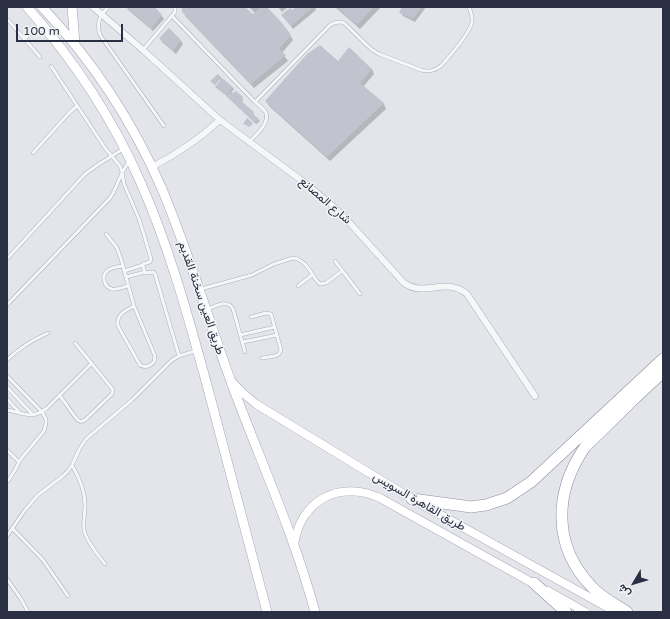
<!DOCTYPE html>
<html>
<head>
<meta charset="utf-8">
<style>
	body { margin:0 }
	#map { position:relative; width:670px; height:619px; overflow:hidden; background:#e4e5eb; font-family:"Varela Round",Vazirmatn,sans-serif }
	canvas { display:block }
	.frame { position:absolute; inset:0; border:8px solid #2b2f43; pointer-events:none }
	.north { position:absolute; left:614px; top:563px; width:40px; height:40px; -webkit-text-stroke:3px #f3f4f8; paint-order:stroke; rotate:232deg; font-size:11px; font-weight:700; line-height:16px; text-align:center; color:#2b2f43 }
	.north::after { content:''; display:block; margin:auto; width:14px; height:18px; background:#2b2f43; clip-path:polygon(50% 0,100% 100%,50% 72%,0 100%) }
	.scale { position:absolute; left:16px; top:24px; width:107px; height:18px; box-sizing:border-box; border:2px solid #2b2f43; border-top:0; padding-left:5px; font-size:12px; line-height:14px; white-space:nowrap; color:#2b2f43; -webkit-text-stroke:3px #f3f4f8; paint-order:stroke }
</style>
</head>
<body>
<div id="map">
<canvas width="670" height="619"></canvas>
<div class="frame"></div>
<div class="north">ش</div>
<div class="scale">100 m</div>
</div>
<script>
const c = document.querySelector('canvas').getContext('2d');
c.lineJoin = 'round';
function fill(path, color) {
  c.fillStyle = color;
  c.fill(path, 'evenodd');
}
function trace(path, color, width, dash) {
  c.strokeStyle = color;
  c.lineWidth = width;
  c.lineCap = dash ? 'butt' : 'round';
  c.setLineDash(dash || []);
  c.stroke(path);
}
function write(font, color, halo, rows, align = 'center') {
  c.font = font + ' "Varela Round",Vazirmatn,sans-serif';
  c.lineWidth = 3;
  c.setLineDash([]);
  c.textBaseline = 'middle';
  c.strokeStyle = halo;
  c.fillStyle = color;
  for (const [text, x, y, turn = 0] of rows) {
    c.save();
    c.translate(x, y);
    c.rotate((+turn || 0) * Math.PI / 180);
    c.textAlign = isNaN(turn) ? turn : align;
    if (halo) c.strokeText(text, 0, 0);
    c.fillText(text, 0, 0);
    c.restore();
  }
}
fill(new Path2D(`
	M127,7H153L161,15L164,19L153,31L128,10Z
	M183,7H244L253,16L255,13L249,7H265L290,35L293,40L282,53L288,61L254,88L186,17L183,12Z
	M278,7H288L282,12Z
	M296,7H315L316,10L293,29L282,15L293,11Z
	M335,7H381L360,29Z
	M404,7H426L415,22L403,16L401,13Z
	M169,29L181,41L183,44L176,54L162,42L160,38Z
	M372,69L374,74L363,87L384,104L386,109L330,161L269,106L266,101Z
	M220,77L232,87L234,89L231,93L242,98L243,100L242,103L253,112L254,114L253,115L260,121L256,124L228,97L218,89L216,87L221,80L220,79L215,85L212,82Z`), '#0003');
fill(new Path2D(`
	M126,7H155L162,15L151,29Z
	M182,7H245L253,14L261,7H267L282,23L291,35L279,49L286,55L251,84L182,12Z
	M295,7H313L291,26L281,15L290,8L293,10Z
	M337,7H374L357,25Z
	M402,7H422L413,19L399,13Z
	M169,28L181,40L173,51L159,38Z
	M320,45L338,61L349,47L372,69L360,83L384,103L327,157L265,101L307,54Z
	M218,74L221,77L215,85L210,81Z
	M222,78L233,87L226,95L215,87Z
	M231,91L233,93L236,91L243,97L241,101L254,112L252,113L259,119L255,123L226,96Z
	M247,118L253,123L250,127L243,124Z`), '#c1c3ce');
const service = new Path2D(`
	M108,7C100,16 96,22 100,35L164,126
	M172,16L255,102C259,105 264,109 266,113C270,123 255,136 249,142
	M8,20L40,57
	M24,39L40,25
	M143,50L175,12V7
	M51,66L105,148L120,166L122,172L124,184L139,219L144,235L151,259L150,262L143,264V266L145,273L153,272L155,274L179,356
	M255,102L330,25C335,22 339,21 344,23L371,49L379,54L421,70C429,72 434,71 441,66C449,57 470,33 472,22C473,17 471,12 469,7
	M33,153L70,112L77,106
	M106,234L117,248L121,259L134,306L155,356L154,362C150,366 145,368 140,365L118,326C116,314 125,311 134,306
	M7,259L85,174L99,164L123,149
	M335,261L360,294
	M123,266C118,267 111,267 107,271C101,276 104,287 112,289C117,290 123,287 128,286
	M124,271L143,265
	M126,277L145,272
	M298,286L312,275
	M201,289L252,275L274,264L293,258C305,259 311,273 317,281L320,284L326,283L342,271
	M7,305L110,198C118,187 120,172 129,162
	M208,309C216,306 228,299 233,309L245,352
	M251,317L266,313L271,314L281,350L279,354L275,356L262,358
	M240,335L275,327
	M243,342L277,335
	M7,360C19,348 32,340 48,333
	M7,376L42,412L46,419V423L44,431L20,460L15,470L8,481
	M7,387L33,415
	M59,395C66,403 70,411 77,419C79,422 82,422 85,420L112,394L113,390L110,386L75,343
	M7,399L20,413
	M7,410C22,413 33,420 47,408L92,363
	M7,450L19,462
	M72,465C79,477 85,490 85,505C85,513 83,522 84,530C86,541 98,555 105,564
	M12,528L43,560L68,596
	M7,536L25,510L38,495L63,476L68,471L72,465L80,448L86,439L132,400L172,360L179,356L195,351
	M7,579L21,599L28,612`);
const minor = new Path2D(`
	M93,7L143,50L220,120L305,183L334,207L347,220L404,283C426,298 445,276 467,294L535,396
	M152,167C177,154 198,140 220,120`);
const secondary = new Path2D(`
	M232,382L244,394L256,404L412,499L616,612
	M294,545C300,501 339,479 380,498L538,586
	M548,591L585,612`);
const primary = new Path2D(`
	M27,7C73,59 112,117 140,181C169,246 188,316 207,385C227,460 247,536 267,612
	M42,7C92,60 133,122 162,189C188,251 207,315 230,379C258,456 294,533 315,612
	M72,7L75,44`);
const motorway = new Path2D(`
	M412,499L457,505L471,507L478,506L486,505L507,498L531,482L663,359
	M534,583L566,612
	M627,612C615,604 602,598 592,587C552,546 554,492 585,447L635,398L663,372`);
trace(service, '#acaeb9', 4);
trace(minor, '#acaeb9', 7);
trace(secondary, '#acaeb9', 9);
trace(primary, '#a3a7b7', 10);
trace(motorway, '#8b8fa2', 12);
trace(service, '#f6f7f9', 3);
trace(minor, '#f6f7f9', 6);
trace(secondary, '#fff', 8);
trace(primary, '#fff', 9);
trace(motorway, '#fff', 11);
write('12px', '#2b2f43', '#f3f4f8', [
	["شارع المصانع",325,201,41],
	["طريق العين سخنة القديم",201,298,71],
	["طريق القاهرة السويس",419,502,30]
]);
</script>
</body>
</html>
